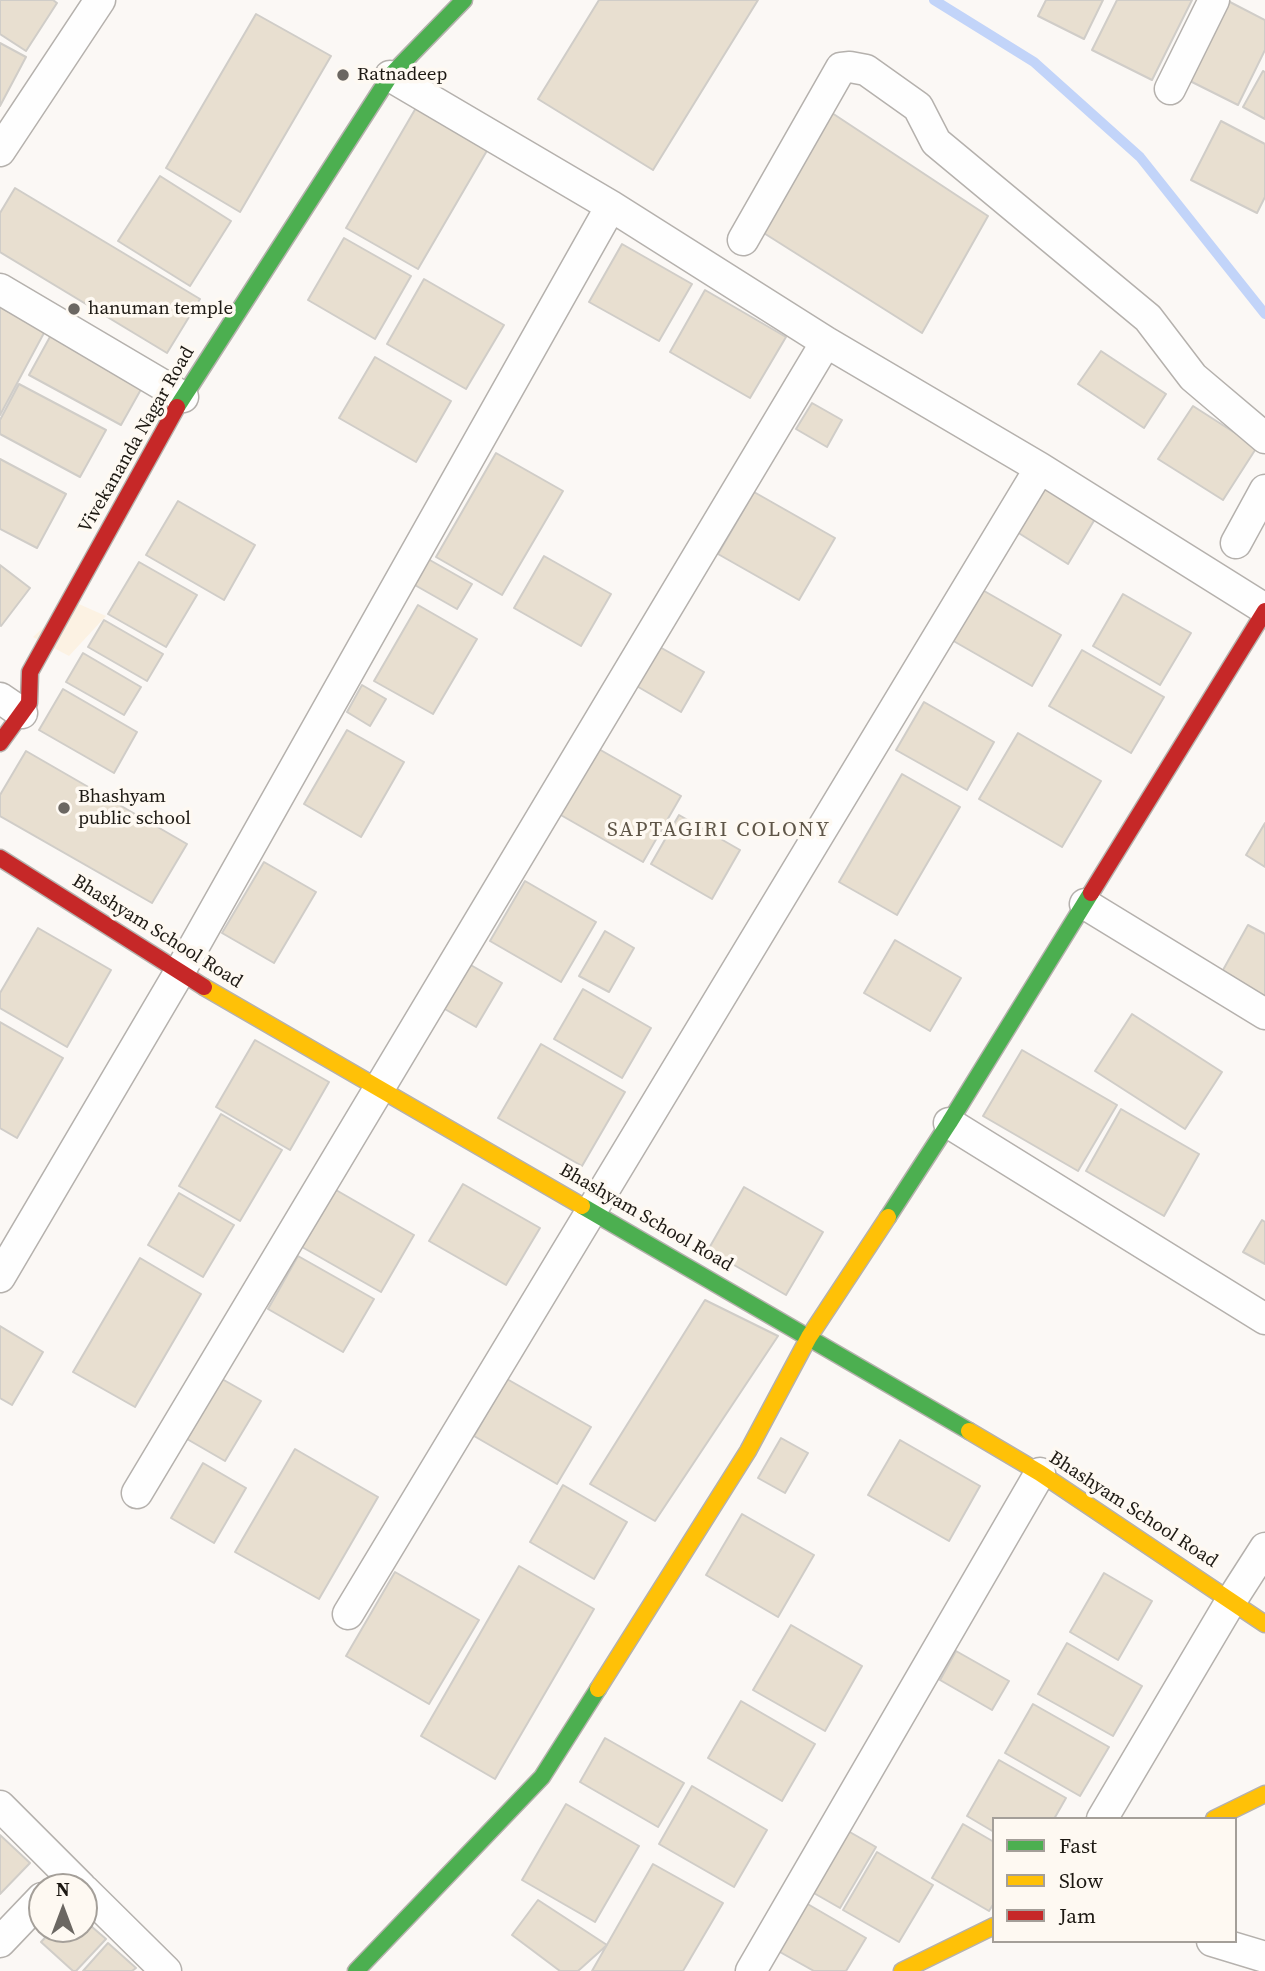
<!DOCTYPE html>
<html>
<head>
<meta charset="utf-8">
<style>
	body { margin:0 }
	#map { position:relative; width:1265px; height:1971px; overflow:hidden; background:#fbf8f5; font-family:"Source Serif 4",serif }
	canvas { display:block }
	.legend { position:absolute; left:992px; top:1817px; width:245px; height:126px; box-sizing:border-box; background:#fef9f2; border:2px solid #a49f99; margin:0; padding:9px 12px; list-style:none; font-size:21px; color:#1d1913 }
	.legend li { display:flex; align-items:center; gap:14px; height:35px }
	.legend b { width:35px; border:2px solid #a49f99 }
	.north { position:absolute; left:28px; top:1873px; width:70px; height:70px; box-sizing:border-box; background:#fef9f2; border:2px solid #a49f99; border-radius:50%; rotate:0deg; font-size:19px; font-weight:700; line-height:28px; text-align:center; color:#1d1913 }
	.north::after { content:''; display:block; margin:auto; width:24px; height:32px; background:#6b6762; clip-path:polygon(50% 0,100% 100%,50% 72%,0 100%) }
</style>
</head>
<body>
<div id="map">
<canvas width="1265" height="1971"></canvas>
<ul class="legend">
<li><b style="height:9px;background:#4caf50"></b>Fast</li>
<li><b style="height:9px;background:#ffc107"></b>Slow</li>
<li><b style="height:9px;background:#c62828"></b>Jam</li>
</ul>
<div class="north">N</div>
</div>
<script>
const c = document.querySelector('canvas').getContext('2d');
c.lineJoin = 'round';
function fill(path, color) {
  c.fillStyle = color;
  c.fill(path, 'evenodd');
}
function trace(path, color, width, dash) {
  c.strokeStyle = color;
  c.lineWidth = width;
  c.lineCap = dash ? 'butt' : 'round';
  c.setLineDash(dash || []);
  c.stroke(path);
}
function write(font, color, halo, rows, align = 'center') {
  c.font = font + ' "Source Serif 4",serif';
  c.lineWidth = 7;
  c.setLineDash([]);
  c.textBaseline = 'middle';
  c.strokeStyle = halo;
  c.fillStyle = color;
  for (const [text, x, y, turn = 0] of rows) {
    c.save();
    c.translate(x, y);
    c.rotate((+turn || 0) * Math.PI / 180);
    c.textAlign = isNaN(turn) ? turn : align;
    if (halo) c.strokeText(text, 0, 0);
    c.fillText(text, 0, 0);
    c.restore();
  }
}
fill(new Path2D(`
	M72,601L106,616L69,656L33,637Z`), '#fcf2e3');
trace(new Path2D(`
	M934,0L1034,62L1140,157L1265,314`), '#c2d4f9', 10);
const building = new Path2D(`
	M0,0H53L57,3L26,51L0,34Z
	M599,0H758L653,170L538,99Z
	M1046,0H1103L1084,39L1038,16Z
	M1117,0H1192L1152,80L1092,50Z
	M1228,1L1265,20V50L1238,105L1188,80Z
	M256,14L331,56L240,212L166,168Z
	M0,43L26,57L0,106Z
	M1263,71L1265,72V119L1243,107Z
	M420,101L492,142L418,269L346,228Z
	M829,111L988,216L922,333L759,230Z
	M1221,121L1265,144V197L1257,213L1191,180Z
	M160,176L231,221L190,286L118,241Z
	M15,188L200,299L167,353L0,252V213Z
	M344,238L411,276L375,339L308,300Z
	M622,244L692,284L659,341L589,302Z
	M424,279L504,325L466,389L387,344Z
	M705,290L786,337L750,398L670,352Z
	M0,307L45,331L0,415Z
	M51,335L144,384L121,425L29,375Z
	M1101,351L1166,394L1144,428L1078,384Z
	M375,357L451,401L416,462L339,418Z
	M19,384L106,430L80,477L0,434V420Z
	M812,403L842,420L827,447L796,429Z
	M1193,406L1257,447L1223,500L1158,459Z
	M496,453L563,491L502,595L436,557Z
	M0,459L66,494L37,548L0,529Z
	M1051,477L1101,509L1068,564L1017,532Z
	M754,492L835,538L799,600L718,554Z
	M178,501L255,545L224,600L146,555Z
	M544,556L611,594L581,646L514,608Z
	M428,559L472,584L457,609L413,584Z
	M139,562L197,595L166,647L108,614Z
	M0,565L30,588L1,626L0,625Z
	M979,588L1061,635L1032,686L950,639Z
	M1123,594L1191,633L1160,685L1093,646Z
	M418,605L477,639L433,714L374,681Z
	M104,620L163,654L147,681L88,647Z
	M658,646L704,672L681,712L635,685Z
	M1082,650L1164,697L1131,753L1049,706Z
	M83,653L141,687L124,715L66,682Z
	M362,685L386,699L370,726L347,712Z
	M63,689L137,732L114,773L39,730Z
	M924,702L994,742L967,790L896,750Z
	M347,730L404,762L361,837L304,804Z
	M1018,733L1101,781L1062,847L979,799Z
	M597,748L681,796L643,862L559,814Z
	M26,751L187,844L152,903L0,816V795Z
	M902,774L960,807L897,915L839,882Z
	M679,815L740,850L712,899L651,864Z
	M1265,823V867L1246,855Z
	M264,862L316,892L274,963L222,933Z
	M525,881L596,922L561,982L490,941Z
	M1248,925L1265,934V1004L1218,979Z
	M38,928L111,970L67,1047L0,1008V993Z
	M605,931L634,948L609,992L579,976Z
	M895,940L961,978L930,1031L864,993Z
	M469,964L502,983L476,1027L443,1008Z
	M583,989L651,1028L622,1078L554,1039Z
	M1132,1014L1222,1072L1185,1129L1095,1071Z
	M0,1022L63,1058L17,1138L0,1128Z
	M255,1040L329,1082L290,1150L216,1107Z
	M541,1044L625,1092L582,1166L498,1118Z
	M1022,1050L1117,1105L1078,1171L983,1116Z
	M1121,1109L1199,1154L1164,1216L1086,1171Z
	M221,1114L282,1150L240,1221L179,1186Z
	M463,1184L540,1228L506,1285L429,1241Z
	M744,1187L823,1232L786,1295L708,1250Z
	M336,1190L414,1235L381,1292L302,1247Z
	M179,1193L234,1225L203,1277L148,1245Z
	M1262,1220L1265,1222V1264L1243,1252Z
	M298,1256L374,1299L343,1352L268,1309Z
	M140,1258L201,1294L135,1407L73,1372Z
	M705,1300L778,1336L655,1521L590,1484Z
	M0,1326L43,1352L12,1405L0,1398Z
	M222,1379L261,1401L225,1461L187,1439Z
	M507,1379L591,1427L557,1484L474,1436Z
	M781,1438L808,1453L785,1493L758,1478Z
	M900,1440L980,1486L949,1541L868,1495Z
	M295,1449L378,1497L319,1599L235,1552Z
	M203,1463L246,1488L214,1543L171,1518Z
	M563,1485L627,1522L594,1579L530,1542Z
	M742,1514L814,1555L778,1617L706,1575Z
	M519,1566L594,1609L495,1779L421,1736Z
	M395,1572L479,1620L429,1704L346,1656Z
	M1104,1573L1152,1601L1118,1660L1070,1632Z
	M791,1625L862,1666L825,1731L753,1690Z
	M1067,1643L1142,1686L1113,1736L1038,1694Z
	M956,1651L1009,1681L992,1710L940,1680Z
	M741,1701L815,1744L782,1801L708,1758Z
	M1033,1704L1109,1747L1080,1796L1005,1753Z
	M605,1738L684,1783L658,1827L580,1782Z
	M999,1760L1066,1798L1054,1819H994V1832L967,1816Z
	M692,1786L767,1830L734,1887L659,1844Z
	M566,1804L639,1846L595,1922L522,1880Z
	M963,1824L994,1842V1903L989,1911L932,1878Z
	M841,1827L876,1847L840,1908L805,1888Z
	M0,1835L30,1863L0,1894Z
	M877,1852L933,1885L899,1942L843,1910Z
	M653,1864L723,1903L683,1971H592Z
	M799,1899L866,1938L846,1971H814L771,1947Z
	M538,1900L607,1945L578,1971H560L512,1935Z
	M84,1920L106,1939L76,1971H73L41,1942L53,1929H84Z
	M108,1943L136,1968L132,1971H83Z`);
fill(building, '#e8dfd0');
trace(building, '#d0cdc8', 2);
const street = new Path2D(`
	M390,76L611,206L826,342L1040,468L1265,609
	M1170,89L1214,0
	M0,151L100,0
	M743,240L841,68L850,67L866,70L918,107L936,142L1148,318L1193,377L1265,438
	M0,289L183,397
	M1236,543L1265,490
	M0,698L22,713
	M1085,904L1265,1014
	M949,1123L1265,1319
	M0,1277L179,973L611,206
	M137,1493L826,342
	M348,1614L1040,468
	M0,1806L81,1887
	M1102,1819L1231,1601L1265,1548
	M84,1890L166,1971
	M1212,1941L1265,1957
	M0,1942L42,1898
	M751,1971L1040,1473`);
const fast = new Path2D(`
	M177,407L390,76L464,0
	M582,1206L969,1431
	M888,1217L949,1123L1091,893
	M356,1971L542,1777L598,1689`);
const slow = new Path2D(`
	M204,987L582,1206
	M969,1431L1040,1473L1265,1624
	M598,1689L748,1451L809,1337L888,1217
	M1214,1819L1265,1794
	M902,1971L994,1926`);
const jam = new Path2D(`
	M0,743L29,703L30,672L177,407
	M0,858L204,987
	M1091,893L1265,611`);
trace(street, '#b5b1ad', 33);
trace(fast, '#b5b1ad', 19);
trace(slow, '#b5b1ad', 19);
trace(jam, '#b5b1ad', 19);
trace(street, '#fefefe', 30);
trace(fast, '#4caf50', 16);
trace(slow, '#ffc107', 16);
trace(jam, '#c62828', 16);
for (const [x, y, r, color] of [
	[343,75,7,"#6b6762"],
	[74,309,7,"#6b6762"],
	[64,808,7,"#6b6762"]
]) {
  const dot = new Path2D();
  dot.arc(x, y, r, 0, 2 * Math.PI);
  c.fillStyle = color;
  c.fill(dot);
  trace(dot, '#fef9f2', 2.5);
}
write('19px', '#1d1913', '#fef9f2', [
	["Ratnadeep",357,75],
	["hanuman temple",88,309],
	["Bhashyam",78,797],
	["public school",78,819]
], 'left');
write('19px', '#1d1913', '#fef9f2', [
	["Vivekananda Nagar Road",137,440,-60],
	["Bhashyam School Road",157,932,32],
	["Bhashyam School Road",646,1218,30],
	["Bhashyam School Road",1133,1510,33]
]);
c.letterSpacing = '2px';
write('21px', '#5e5547', '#fef9f2', [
	["SAPTAGIRI COLONY",719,831]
]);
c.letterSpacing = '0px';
</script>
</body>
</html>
